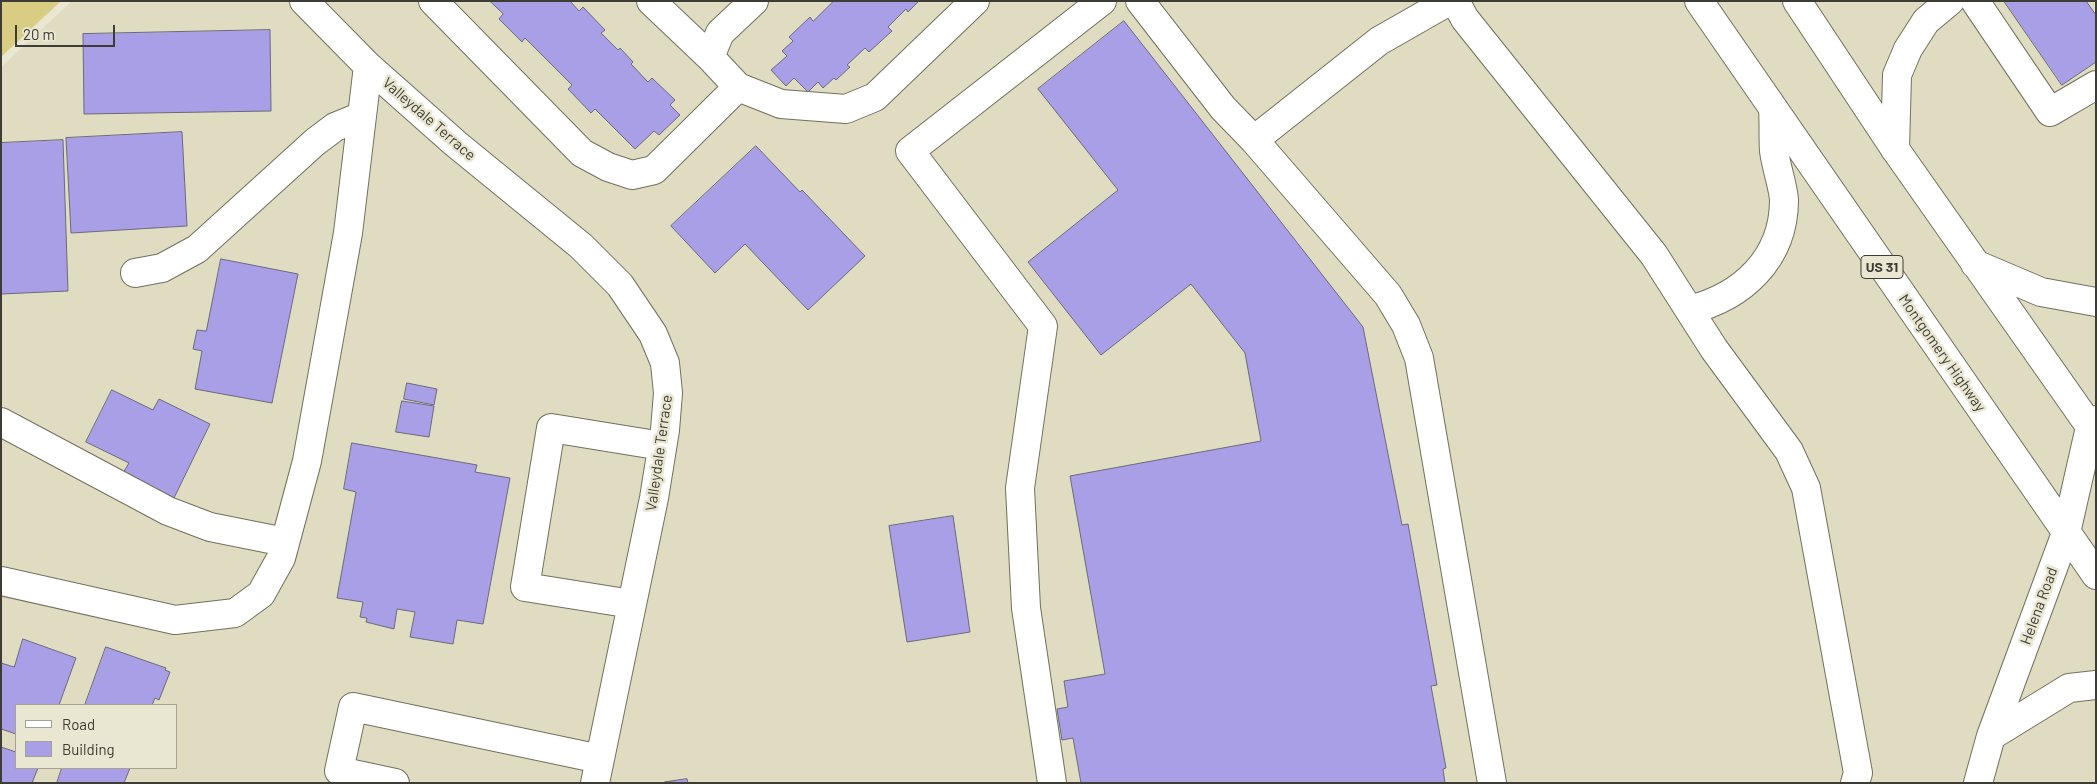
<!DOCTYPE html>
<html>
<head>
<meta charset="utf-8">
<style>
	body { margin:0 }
	#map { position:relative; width:2097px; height:784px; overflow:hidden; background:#e9e6d2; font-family:Barlow,sans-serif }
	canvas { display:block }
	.frame { position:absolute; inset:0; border:2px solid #3e3d35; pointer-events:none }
	.legend { position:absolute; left:15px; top:704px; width:162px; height:65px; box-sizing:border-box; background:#e9e6d2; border:1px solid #a5a293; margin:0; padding:6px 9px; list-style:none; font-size:15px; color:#3e3d35 }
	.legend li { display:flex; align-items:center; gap:10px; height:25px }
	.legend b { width:25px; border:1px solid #a5a293 }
	.scale { position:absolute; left:15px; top:25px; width:100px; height:22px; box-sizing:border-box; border:2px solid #3e3d35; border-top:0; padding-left:6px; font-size:15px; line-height:18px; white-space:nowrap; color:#3e3d35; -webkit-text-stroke:4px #e9e6d2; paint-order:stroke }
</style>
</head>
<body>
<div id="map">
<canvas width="2097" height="784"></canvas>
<div class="frame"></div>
<ul class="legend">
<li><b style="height:6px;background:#fff"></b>Road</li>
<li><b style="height:14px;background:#a99fe7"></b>Building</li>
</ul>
<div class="scale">20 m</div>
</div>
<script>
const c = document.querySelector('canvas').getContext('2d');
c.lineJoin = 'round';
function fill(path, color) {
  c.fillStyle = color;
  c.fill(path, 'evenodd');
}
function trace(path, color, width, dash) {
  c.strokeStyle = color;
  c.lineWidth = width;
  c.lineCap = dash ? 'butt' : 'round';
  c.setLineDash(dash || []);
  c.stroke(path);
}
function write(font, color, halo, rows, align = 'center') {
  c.font = font + ' Barlow,sans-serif';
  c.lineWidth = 5;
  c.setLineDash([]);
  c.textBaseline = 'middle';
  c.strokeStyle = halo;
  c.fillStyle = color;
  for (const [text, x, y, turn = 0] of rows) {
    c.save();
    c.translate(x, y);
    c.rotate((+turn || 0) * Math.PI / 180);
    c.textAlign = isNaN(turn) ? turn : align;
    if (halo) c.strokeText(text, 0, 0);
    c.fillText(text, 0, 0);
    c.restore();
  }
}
fill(new Path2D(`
	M72,1H2096V783H1V67ZM16,705H176V768H16Z`), '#e0dcc1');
fill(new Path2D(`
	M1,1H61L1,57Z`), '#d8cd82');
const building = new Path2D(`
	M490,1H570L579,11L583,7L605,30L601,33L618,50L620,48L633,62L631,64L648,82L652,78L675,100L670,105L680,115L659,135L654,131L635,149L595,109L591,113L568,89L572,85L525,38L522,42L499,19L503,14Z
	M834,1H919L908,12L906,9L888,27L892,31L869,52L865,48L847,65L850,67L836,80L834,78L823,88L818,82L808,92L794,78L786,86L771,70L787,56L782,51L793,41L789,37L810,17L813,21Z
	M2004,1H2086L2096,15V62L2062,85Z
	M1124,21L1363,327L1402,525L1408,524L1437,685L1431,686L1446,768L1443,769L1445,783H1081L1073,738L1062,740L1057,709L1068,707L1064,681L1105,674L1070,476L1261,441L1245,353L1191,284L1101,355L1028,262L1118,190L1038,89Z
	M270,30L271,111L84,114L83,34Z
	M182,132L187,226L71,233L66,138Z
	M63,140L68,291L1,294V143Z
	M756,146L800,192L802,190L865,256L808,310L745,244L715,273L671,226Z
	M221,259L298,274L272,403L195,389L202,351L193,349L197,330L206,331Z
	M407,383L437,389L434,405L404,399Z
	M112,390L153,410L159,399L210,424L174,498L123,473L129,463L86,442Z
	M402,401L434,406L429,437L396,432Z
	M352,443L477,465L475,472L510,478L483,624L457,620L453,644L410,637L415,612L397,609L394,629L366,622L367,618L360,617L363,602L337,598L356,492L344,489Z
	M953,516L970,632L907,642L889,526Z
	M23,639L76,658L59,705H16V734L1,729V663L14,667Z
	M106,647L166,668L165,670L170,672L159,700L155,698L152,705H85Z
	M1,747L16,752V768H38L32,783H1Z
	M62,768H130L124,783H57Z
	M687,779L688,783L665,782Z`);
fill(building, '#a99fe7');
trace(building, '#6c6a7b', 1);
const minor = new Path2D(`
	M304,1L368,66L456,144L581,246L620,285L653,334L665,363L668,393L665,430L654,498L595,783
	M433,1L582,153L608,167L632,175L654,170L738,87
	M651,1L710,57
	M754,1L720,33L710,57L738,87L781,104L846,109L875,97L975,1
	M1140,1L1223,108L1254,140
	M1449,1L1379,41L1254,140L1388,295L1406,325L1419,358L1492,783
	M1455,1L1465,19L1654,255L1714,349L1789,451L1806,488L1858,773L1855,783
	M1975,1L2050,112L2096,85
	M1895,149L1897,75L1908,49L1926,21L1950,1
	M135,273L162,268L197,249L315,142L335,127L362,116
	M1689,310C1742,297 1784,259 1784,200C1783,185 1776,167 1774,151C1773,137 1774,123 1773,109
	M1,422L168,511L210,527L285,542
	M1,581L175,620L235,613L261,594L281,558L307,461L348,233L368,66
	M632,604L525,587L551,428L662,446
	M395,783L339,771L353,707L600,759
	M1052,783L1026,608L1020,488L1043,326L910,151L1102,1`);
const major = new Path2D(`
	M1699,1L2096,575
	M1797,1L1895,149L2096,435
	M1975,264L2041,292L2096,302
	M1991,736L2069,688L2096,685
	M1978,783L1991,736L2066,533L2090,427L2096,420`);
trace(minor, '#72705e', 30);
trace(major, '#72705e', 30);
trace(minor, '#fff', 28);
trace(major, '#fff', 28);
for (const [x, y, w] of [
	[1882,267,42]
]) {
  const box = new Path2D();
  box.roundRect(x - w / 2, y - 11.5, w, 23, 4);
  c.fillStyle = '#e9e6d2';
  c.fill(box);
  trace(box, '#3e3d35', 1);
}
write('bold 14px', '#3e3d35', null, [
	["US 31",1882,267]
]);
write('15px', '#3e3d35', '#e9e6d2', [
	["Valleydale Terrace",429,119,41],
	["Montgomery Highway",1942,353,55],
	["Valleydale Terrace",659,453,-82],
	["Helena Road",2039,606,-70]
]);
</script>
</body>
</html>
